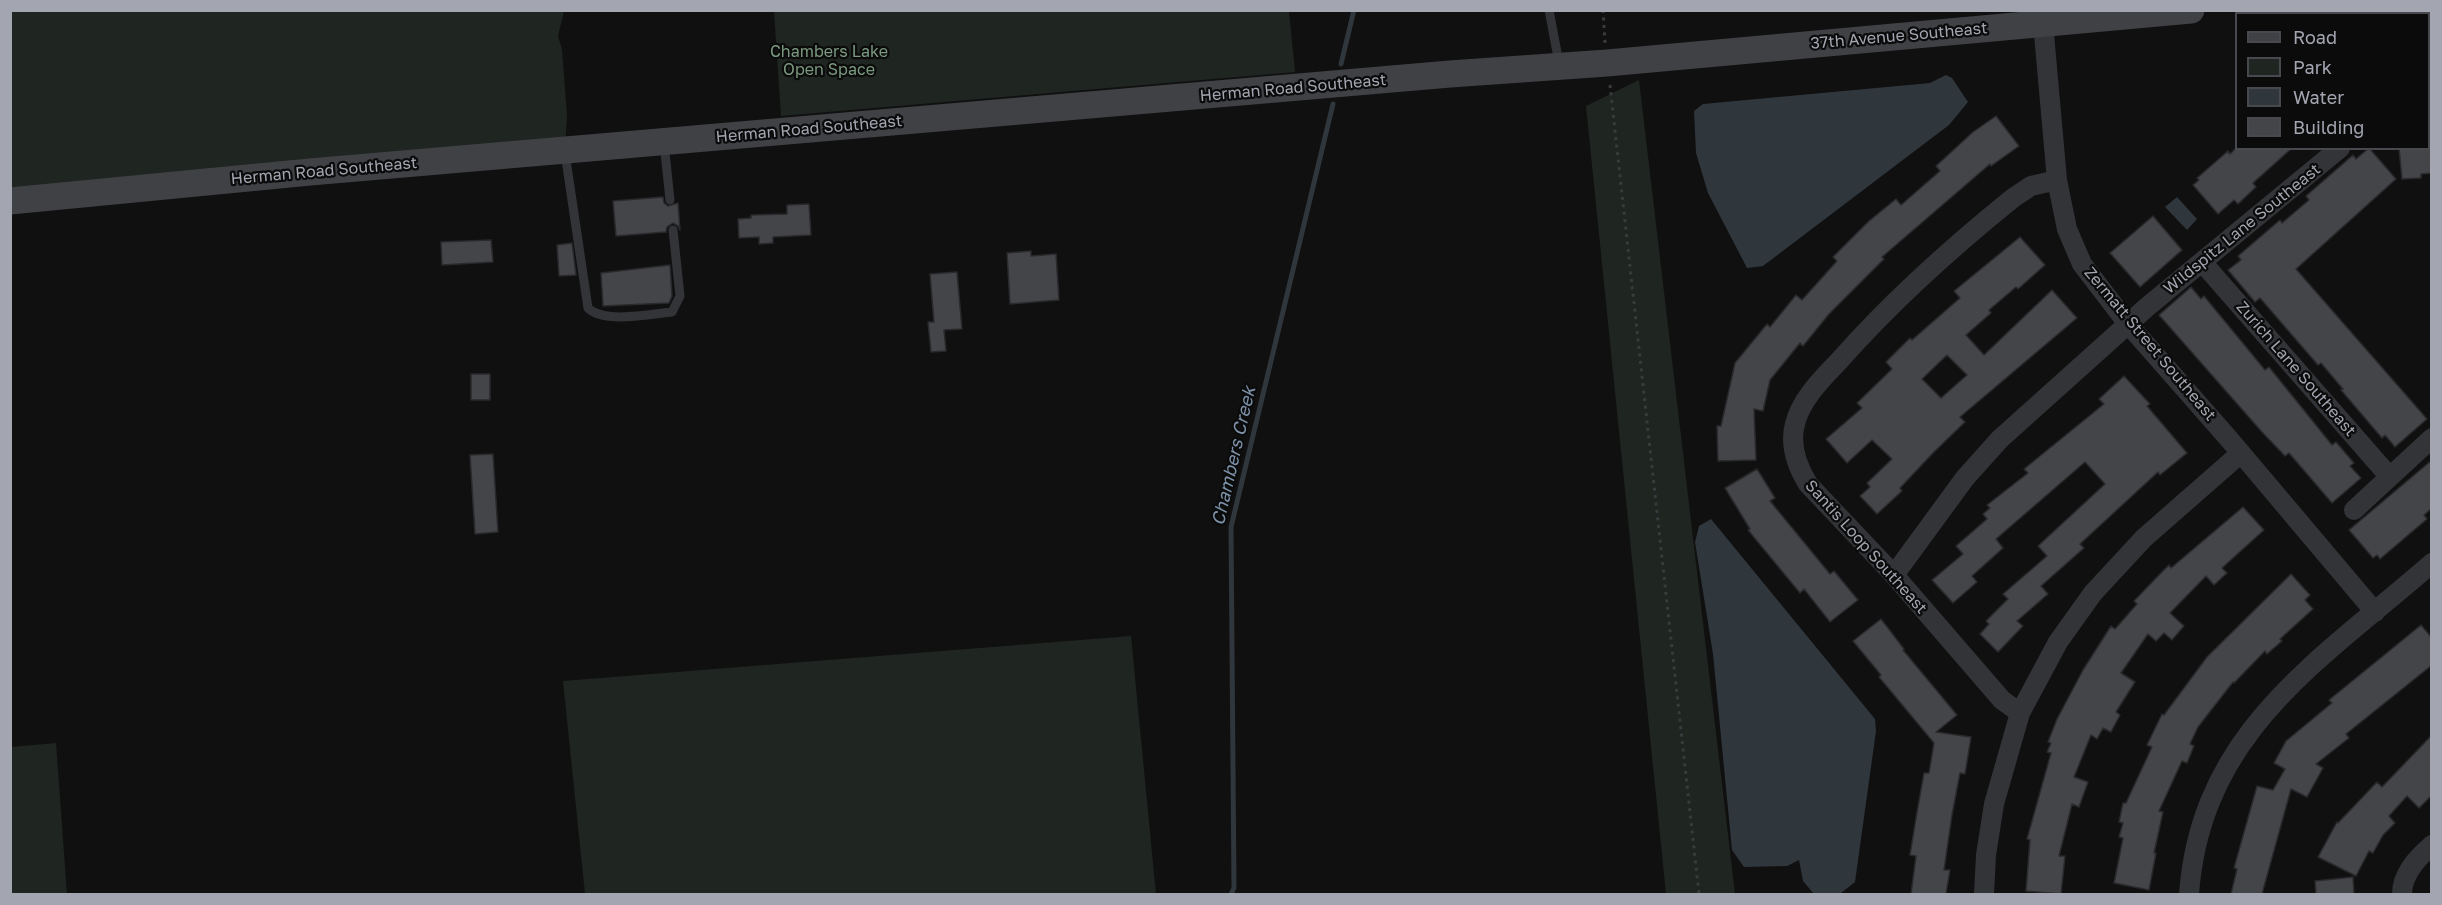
<!DOCTYPE html>
<html>
<head>
<meta charset="utf-8">
<style>
	body { margin:0 }
	#map { position:relative; width:2442px; height:905px; overflow:hidden; background:#101011; font-family:"Golos Text",sans-serif }
	canvas { display:block }
	.frame { position:absolute; inset:0; border:12px solid #a3a6b0; pointer-events:none }
	.legend { position:absolute; left:2235px; top:12px; width:195px; height:138px; box-sizing:border-box; background:#0b0b0c; border:2px solid #48494e; margin:0; padding:8px 10px; list-style:none; font-size:18px; color:#a3a6b0 }
	.legend li { display:flex; align-items:center; gap:12px; height:30px }
	.legend b { width:30px; border:2px solid #48494e }
</style>
</head>
<body>
<div id="map">
<canvas width="2442" height="905"></canvas>
<div class="frame"></div>
<ul class="legend">
<li><b style="height:8px;background:#404145"></b>Road</li>
<li><b style="height:16px;background:#1f2520"></b>Park</li>
<li><b style="height:16px;background:#2f363c"></b>Water</li>
<li><b style="height:16px;background:#444549"></b>Building</li>
</ul>
</div>
<script>
const c = document.querySelector('canvas').getContext('2d');
c.lineJoin = 'round';
function fill(path, color) {
  c.fillStyle = color;
  c.fill(path, 'evenodd');
}
function trace(path, color, width, dash) {
  c.strokeStyle = color;
  c.lineWidth = width;
  c.lineCap = dash ? 'butt' : 'round';
  c.setLineDash(dash || []);
  c.stroke(path);
}
function write(font, color, halo, rows, align = 'center') {
  c.font = font + ' "Golos Text",sans-serif';
  c.lineWidth = 4.5;
  c.setLineDash([]);
  c.textBaseline = 'middle';
  c.strokeStyle = halo;
  c.fillStyle = color;
  for (const [text, x, y, turn = 0] of rows) {
    c.save();
    c.translate(x, y);
    c.rotate((+turn || 0) * Math.PI / 180);
    c.textAlign = isNaN(turn) ? turn : align;
    if (halo) c.strokeText(text, 0, 0);
    c.fillText(text, 0, 0);
    c.restore();
  }
}
fill(new Path2D(`
	M10,11H564L558,36L562,49L567,116L565,150L13,200L10,183Z
	M774,11H1289L1295,72L781,116Z
	M1639,80L1735,894H1666L1586,106Z
	M1131,636L1156,894H585L563,681Z
	M56,743L67,894H11V747Z`), '#1f2520');
fill(new Path2D(`
	M1946,75L1952,78L1968,102L1949,125L1763,266L1747,268L1708,193L1696,153L1694,111L1703,104L1930,83Z
	M2177,197L2197,219L2187,230L2165,207Z
	M1711,519L1875,719L1876,731L1855,882L1841,893L1814,894L1803,881L1799,860L1787,866L1744,867L1732,850L1713,654L1695,542L1699,526Z`), '#2f363c');
trace(new Path2D(`
	M1341,64L1354,10
	M1231,894L1234,888L1231,527L1333,104`), '#2f363c', 5);
const building = new Path2D(`
	M1996,116L2019,146L1991,166L1990,164L1882,257L1884,259L1829,314L1803,346L1800,343L1770,380L1763,411L1754,409L1756,460L1718,461L1717,426H1721L1735,363L1767,324L1770,327L1796,295L1802,300L1837,261L1833,257L1869,221L1896,199L1901,205L1940,171L1936,166L1973,132Z
	M2236,148H2292L2253,183L2256,187L2238,204L2234,200L2218,214L2193,185L2199,180L2197,178L2228,151L2230,154Z
	M2369,148L2396,179L2296,269L2427,419L2395,447L2385,435L2382,438L2341,390L2343,389L2321,363L2318,365L2260,298L2255,302L2228,270L2241,260L2238,256L2280,220L2282,223L2309,200L2306,196L2353,155L2356,159Z
	M2399,148H2432V173L2421,174V178L2402,179Z
	M663,197L664,203L668,206L678,203L680,230L678,226L673,223L667,227L666,232L616,236L613,201Z
	M809,204L811,235L773,237V243L759,244V237L739,238L738,219L751,218V215L787,214V205Z
	M2153,216L2182,250L2140,287L2110,253Z
	M2020,237L2045,265L2018,289L2016,287L1989,310L1991,313L1966,335L1984,355L2052,290L2077,318L1960,417L1965,422L1933,453L1900,488L1902,491L1877,514L1860,496L1870,487L1867,483L1892,459L1872,440L1847,463L1826,439L1862,408L1857,403L1892,369L1886,362L1910,338L1912,340L1960,298L1954,291ZM1947,355L1967,375L1941,398L1922,379Z
	M491,240L493,262L442,265L441,242Z
	M572,243L576,275L559,276L557,245Z
	M1031,251V256L1056,254L1059,300L1010,304L1007,253Z
	M670,265L672,296L669,303L603,306L601,273Z
	M957,272L962,329L944,330L946,351L931,352L928,322H934L930,274Z
	M2191,287L2201,299L2204,296L2265,370L2269,367L2332,445L2336,442L2354,463L2350,466L2361,478L2332,503L2289,453L2285,456L2262,432L2159,315Z
	M471,374H490V400H471Z
	M2124,376L2150,404L2147,406L2187,453L2160,475L2158,472L2080,544L2084,548L2041,586L2048,594L2017,621L2023,626L1998,652L1980,634L1989,624L1986,621L2008,599L2003,594L2047,556L2038,546L2105,484L2085,462L1996,539L2003,548L1972,576L1977,582L1953,603L1932,580L1963,554L1956,546L1987,519L1983,514L1990,508L1987,505L2028,473L2024,469L2104,404L2099,399Z
	M493,454L498,532L475,534L470,455Z
	M2432,460V508L2424,515L2427,519L2380,559L2377,555L2373,558L2349,530Z
	M1757,469L1775,498L1770,501L1830,574L1834,571L1858,600L1830,622L1804,589L1800,593L1748,530L1750,529L1725,488Z
	M2243,507L2264,530L2222,568L2227,573L2214,585L2206,576L2170,613L2184,626L2172,640L2164,633L2156,641L2148,634L2121,673L2135,682L2116,712L2120,715L2111,732L2103,728L2097,739L2091,735L2074,777L2088,782L2079,807L2072,804L2059,856H2065L2061,894L2026,891L2030,840L2027,839L2051,753L2047,752L2051,743L2048,742L2057,719L2083,670L2111,626L2115,629L2137,604L2134,601L2158,576L2169,565L2171,568Z
	M2291,574L2310,595L2305,600L2313,609L2280,639L2282,641L2267,654L2265,651L2234,683L2233,682L2198,727L2190,744L2194,746L2187,763L2182,761L2159,811L2163,812L2154,853H2156L2149,890L2114,883L2123,838L2119,837L2123,823L2119,822L2123,803H2126L2152,747L2147,745L2162,714L2164,715L2207,657Z
	M1881,619L1904,649L1903,650L1957,715L1936,732L1971,737L1965,774L1960,773L1952,815L1944,870H1950L1946,894H1911L1916,856L1910,855L1916,818L1924,773H1929L1934,743L1879,677L1881,675L1853,641Z
	M2421,625L2432,638V665L2346,734L2349,738L2316,764L2323,768L2307,797L2291,789L2262,894H2231L2237,869L2234,868L2257,786L2273,790L2285,769L2274,763L2286,741L2332,703L2329,700Z
	M2432,735V795L2419,808L2407,796L2389,816L2395,823L2383,835L2373,853L2369,851L2356,876L2318,857L2337,822L2338,823L2377,782L2382,787Z
	M2353,877L2354,894H2316L2315,881Z`);
fill(building, '#444549');
trace(building, '#2a2a2d', 1.5);
trace(new Path2D(`
	M1603,10L1605,43
	M1610,85L1699,894`), '#393b3e', 3, [3, 4.5]);
trace(new Path2D(`
	M1549,10L1559,63
	M664,143L670,200
	M565,153L588,308C604,324 651,314 672,312L680,296L673,230`), '#333438', 9);
trace(new Path2D(`
	M2043,23L2057,180L2067,229L2082,264L2128,324L2229,439L2375,612
	M2428,111L2432,110
	M2202,262L2389,476
	M2354,510L2432,438
	M1894,575L1965,478L2000,439L2147,307L2340,148
	M2020,713L2002,700L1894,575L1808,484C1797,466 1789,446 1795,424C1801,399 1822,379 1839,361C1892,301 1951,248 2013,198L2031,186L2057,180
	M1984,894L1986,855L1994,804L2020,713L2058,642L2093,593L2144,538L2241,453
	M2189,894C2201,731 2320,661 2432,563
	M2402,894C2402,874 2417,858 2432,845`), '#333438', 20);
trace(new Path2D(`
	M10,201L310,172L1450,74L1607,63L2191,10`), '#404145', 27);
write('16px', '#a3a6b0', '#0b0b0c', [
	["37th Avenue Southeast",1899,36,-5],
	["Herman Road Southeast",1293,88,-5],
	["Herman Road Southeast",809,129,-5],
	["Herman Road Southeast",324,171,-5],
	["Wildspitz Lane Southeast",2242,229,-39],
	["Zermatt Street Southeast",2150,344,50],
	["Zurich Lane Southeast",2296,369,49],
	["Santis Loop Southeast",1866,547,48]
]);
write('16px', '#7b9a7f', '#0b0b0c', [
	["Chambers Lake",829,52],
	["Open Space",829,70]
]);
write('italic 18px', '#7d92a8', '#0b0b0c', [
	["Chambers Creek",1234,456,-77]
]);
</script>
</body>
</html>
